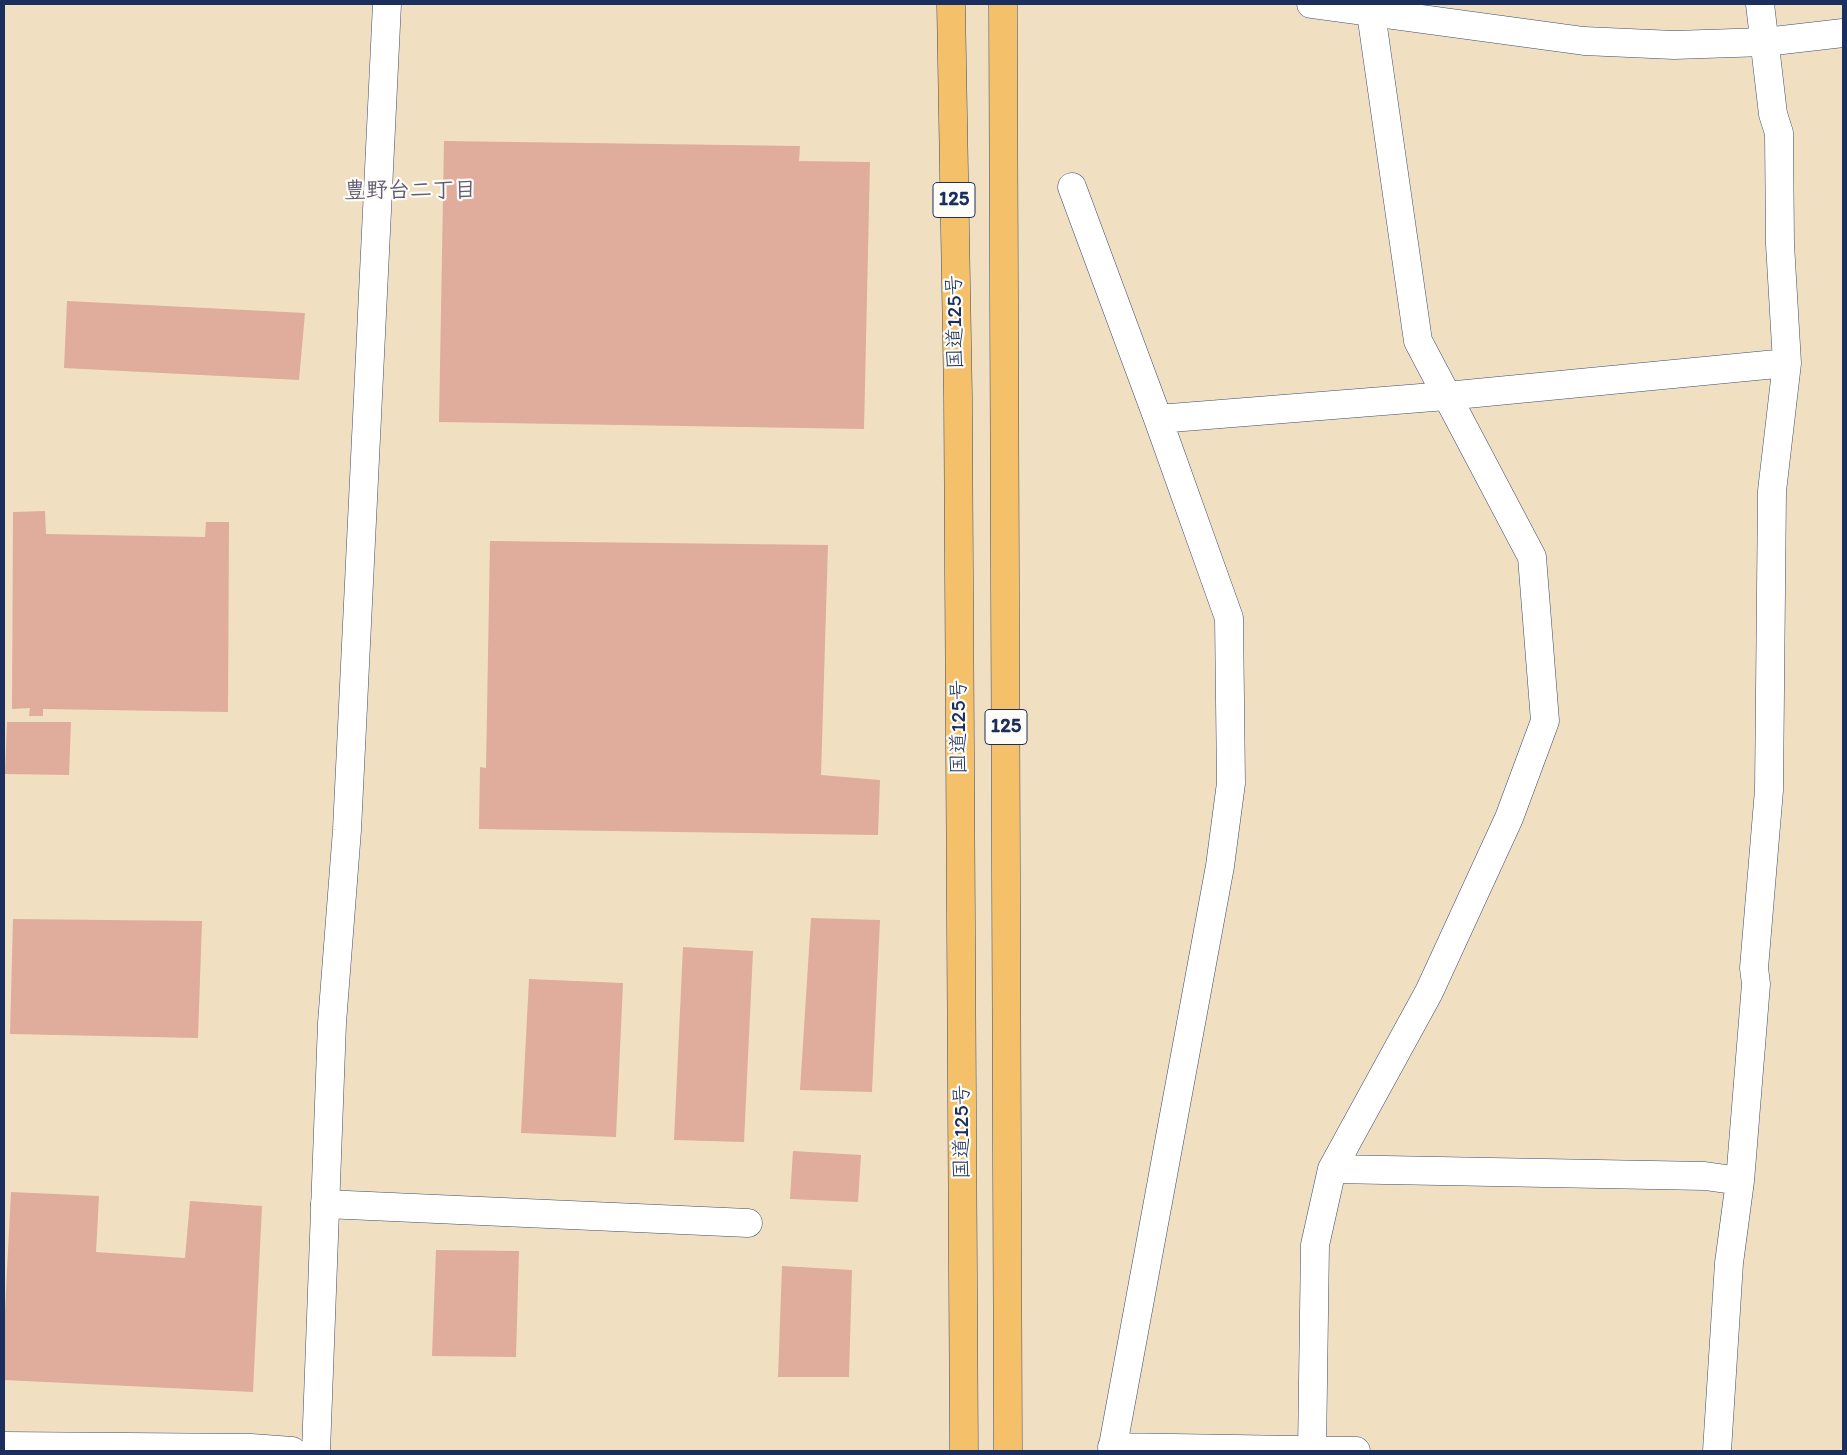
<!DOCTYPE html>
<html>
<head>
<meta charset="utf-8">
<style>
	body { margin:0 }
	#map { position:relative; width:1847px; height:1455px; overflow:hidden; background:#f0e0c1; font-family:Itim,sans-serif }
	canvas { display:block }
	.frame { position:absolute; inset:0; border:5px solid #1b2f5e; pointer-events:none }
</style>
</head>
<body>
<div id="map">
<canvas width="1847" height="1455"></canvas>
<div class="frame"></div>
</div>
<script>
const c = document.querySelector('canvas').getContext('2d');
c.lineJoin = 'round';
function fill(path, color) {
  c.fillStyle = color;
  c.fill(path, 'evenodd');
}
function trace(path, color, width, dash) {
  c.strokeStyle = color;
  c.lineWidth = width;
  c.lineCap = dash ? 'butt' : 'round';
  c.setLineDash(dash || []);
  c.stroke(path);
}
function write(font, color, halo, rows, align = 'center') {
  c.font = font + ' Itim,"Klee One",sans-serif';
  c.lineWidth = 4.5;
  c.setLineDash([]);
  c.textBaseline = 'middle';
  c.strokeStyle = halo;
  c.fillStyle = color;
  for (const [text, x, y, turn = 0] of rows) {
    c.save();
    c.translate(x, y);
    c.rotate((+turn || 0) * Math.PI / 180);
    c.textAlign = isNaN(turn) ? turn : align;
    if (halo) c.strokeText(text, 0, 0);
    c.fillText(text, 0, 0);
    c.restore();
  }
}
fill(new Path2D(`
	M444,141L800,146L799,161L870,162L864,429L439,422Z
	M67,301L305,313L299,380L64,368Z
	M45,511L46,534L205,537L206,522H229L228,712L43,709V716H29L30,708L12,709L13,512Z
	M490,541L828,545L821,775L880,780L878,835L479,829L480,767L486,768Z
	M7,722H71L69,775L5,774Z
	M811,918L880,920L872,1092L800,1090Z
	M13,919L202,921L198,1038L10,1034Z
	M683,947L753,951L744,1142L674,1140Z
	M529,979L623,983L616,1137L521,1133Z
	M793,1151L861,1155L858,1202L790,1199Z
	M11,1192L99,1196L96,1252L185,1258L190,1201L262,1206L253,1392L4,1380V1330Z
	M436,1250L519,1251L516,1357L432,1356Z
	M782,1266L852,1270L849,1377H778Z`), '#e0ac9c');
const minor = new Path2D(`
	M1072,187L1158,419L1229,618L1231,783L1220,866L1112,1451
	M1158,419L1446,396L1787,363
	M1332,1169L1705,1176L1740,1181
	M325,1204L748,1223
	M4,1446L251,1448L292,1451
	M1112,1447L1356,1451
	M1312,1451L1315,1245L1332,1169L1429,992L1509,818L1545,721L1532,557L1418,341L1371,13
	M1717,1451L1729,1263L1740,1181L1756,984L1754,968L1769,790L1772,491L1787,363L1780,244L1779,133L1773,114L1760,4`);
const tertiary = new Path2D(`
	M1311,4L1584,41L1674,45L1765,42L1843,33
	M316,1451L332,1023L347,830L387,4`);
const trunk = new Path2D(`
	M951,4L958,397L964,1451
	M1003,4L1008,1451`);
trace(minor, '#3b4a6d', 29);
trace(tertiary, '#3b4a6d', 29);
trace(trunk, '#3b4a6d', 29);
trace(minor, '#fff', 28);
trace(tertiary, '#fff', 28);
trace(trunk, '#f4c16a', 28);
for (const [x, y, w] of [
	[954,200,42],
	[1006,727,42]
]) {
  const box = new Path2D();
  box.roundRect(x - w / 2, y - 17.5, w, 35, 4);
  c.fillStyle = '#fdfcf7';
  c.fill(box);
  trace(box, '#1b2f5e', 1);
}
write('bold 20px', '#1b2f5e', null, [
	["125",954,200],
	["125",1006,727]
]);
write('21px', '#1b2f5e', '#fdfcf7', [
	["国道125号",956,322,-91],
	["国道125号",960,727,-90],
	["国道125号",963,1132,-90]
]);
write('bold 22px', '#605b74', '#fdfcf7', [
	["豊野台二丁目",410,191]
]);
</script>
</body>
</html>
